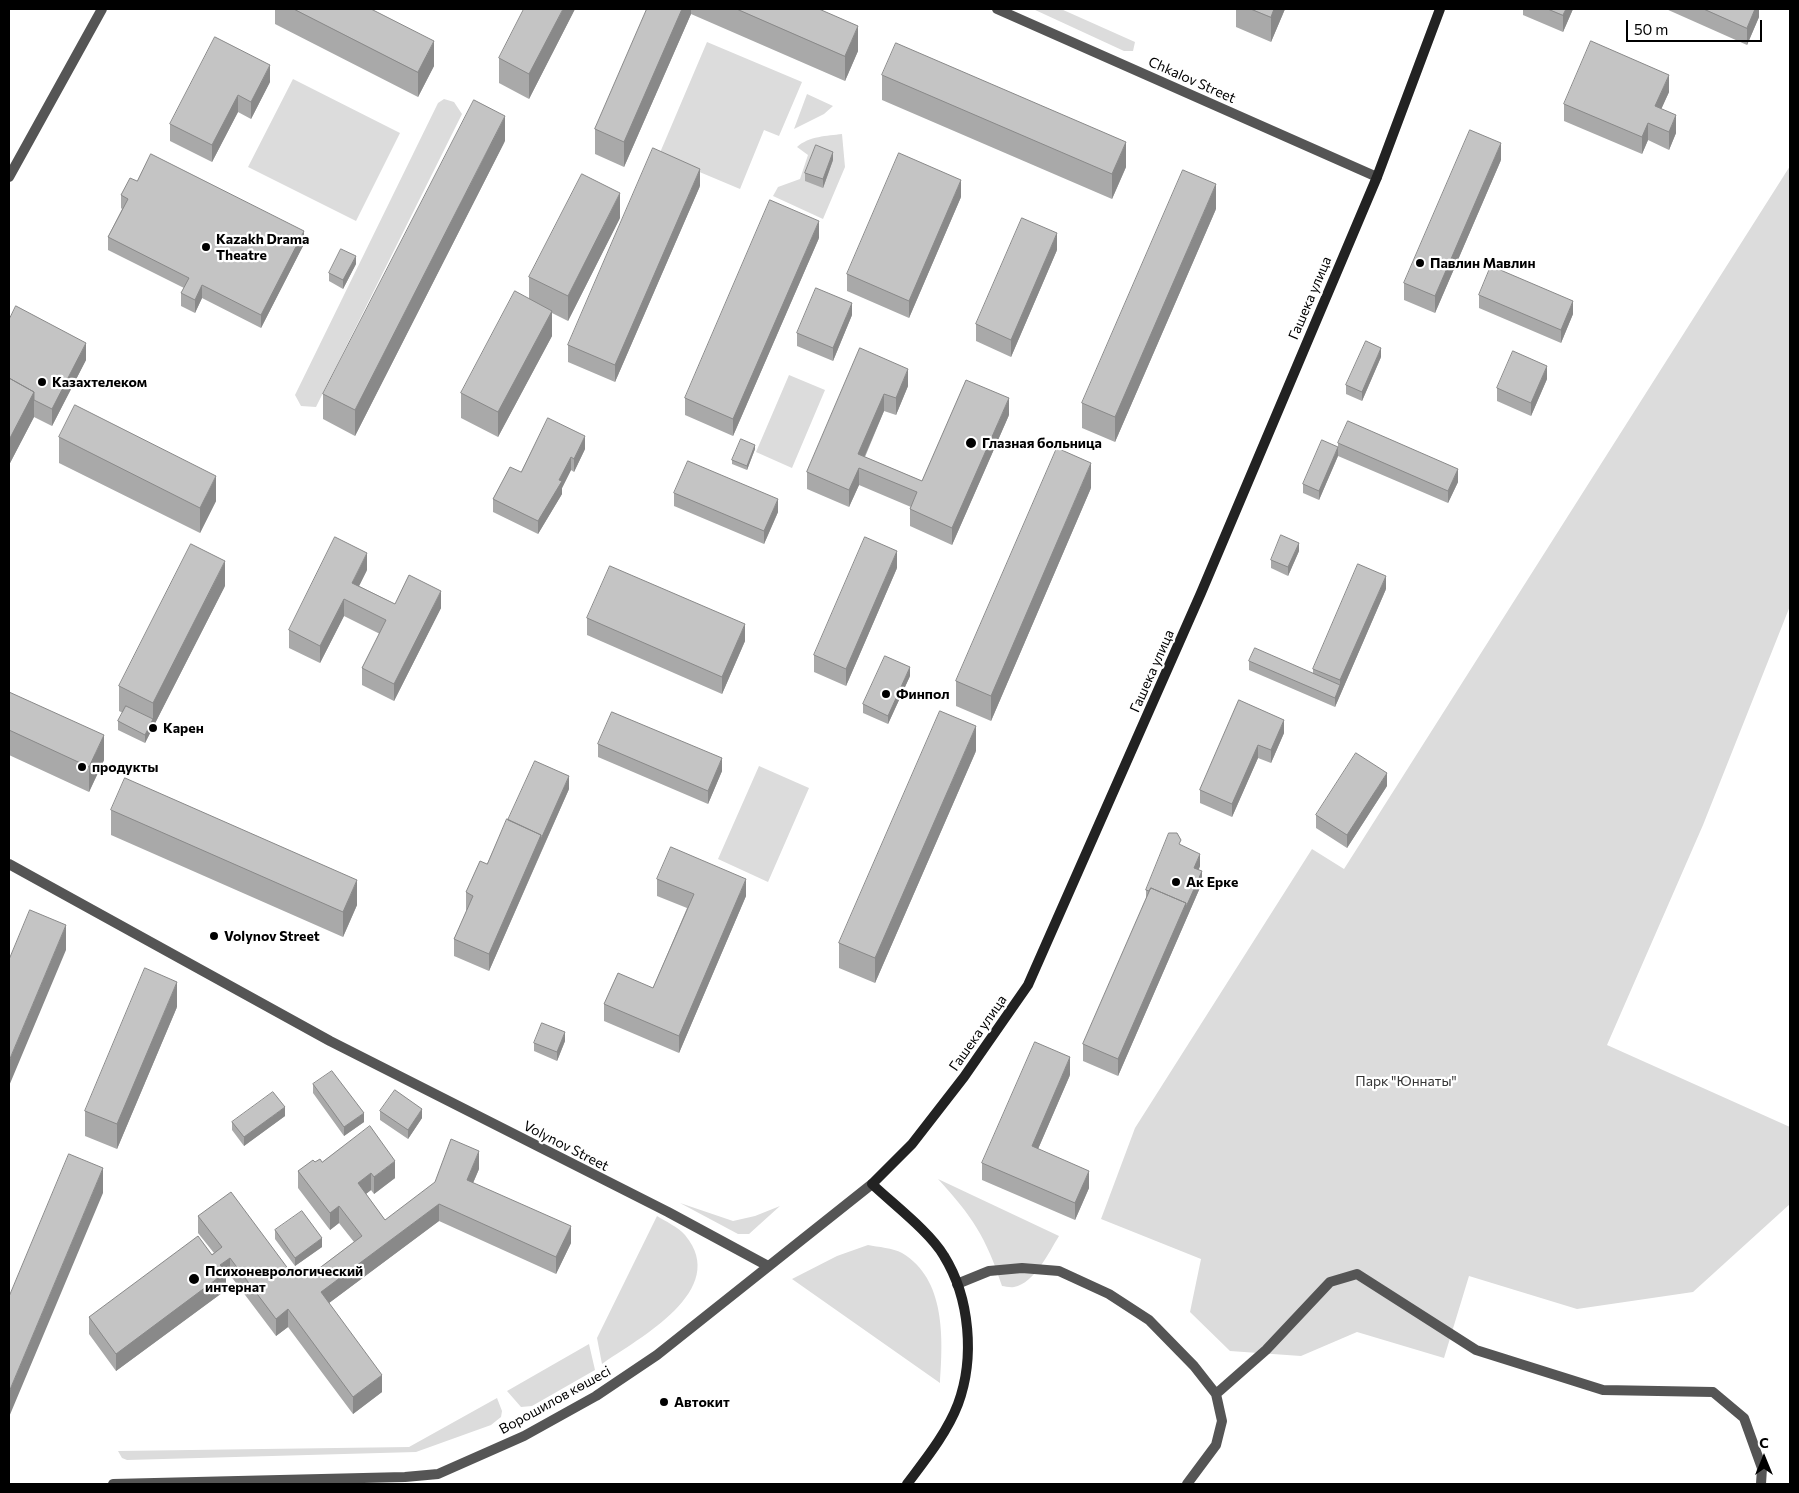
<!DOCTYPE html>
<html>
<head>
<meta charset="utf-8">
<style>
	body { margin:0 }
	#map { position:relative; width:1799px; height:1493px; overflow:hidden; background:#fff; font-family:Commissioner,sans-serif }
	canvas { display:block }
	.frame { position:absolute; inset:0; border:10px solid #000; pointer-events:none }
	.north { position:absolute; left:1739px; top:1433px; width:50px; height:50px; -webkit-text-stroke:4px #fff; paint-order:stroke; rotate:0deg; font-size:14px; font-weight:700; line-height:20px; text-align:center; color:#000 }
	.north::after { content:''; display:block; margin:auto; width:18px; height:22px; background:#000; clip-path:polygon(50% 0,100% 100%,50% 72%,0 100%) }
	.scale { position:absolute; left:1626px; top:20px; width:136px; height:22px; box-sizing:border-box; border:2px solid #000; border-top:0; padding-left:6px; font-size:15px; line-height:18px; white-space:nowrap; color:#000; -webkit-text-stroke:4px #fff; paint-order:stroke }
</style>
</head>
<body>
<div id="map">
<canvas width="1799" height="1493"></canvas>
<div class="frame"></div>
<div class="north">С</div>
<div class="scale">50 m</div>
</div>
<script>
const c = document.querySelector('canvas').getContext('2d');
c.lineJoin = 'round';
function fill(path, color) {
  c.fillStyle = color;
  c.fill(path, 'evenodd');
}
function trace(path, color, width, dash) {
  c.strokeStyle = color;
  c.lineWidth = width;
  c.lineCap = dash ? 'butt' : 'round';
  c.setLineDash(dash || []);
  c.stroke(path);
}
function write(font, color, halo, rows, align = 'center') {
  c.font = font + ' Commissioner,sans-serif';
  c.lineWidth = 4.5;
  c.setLineDash([]);
  c.textBaseline = 'middle';
  c.strokeStyle = halo;
  c.fillStyle = color;
  for (const [text, x, y, turn = 0] of rows) {
    c.save();
    c.translate(x, y);
    c.rotate((+turn || 0) * Math.PI / 180);
    c.textAlign = isNaN(turn) ? turn : align;
    if (halo) c.strokeText(text, 0, 0);
    c.fillText(text, 0, 0);
    c.restore();
  }
}
fill(new Path2D(`
	M1033,9H1061L1135,42L1133,51H1124Z
	M707,42L802,82L779,136L764,130L740,189L659,155Z
	M293,79L400,133L356,221L248,167Z
	M807,94L833,106L824,114L794,129Z
	M444,99L454,102L462,114L316,407L301,406L295,395L438,103Z
	M842,134L845,167L823,219L773,196L778,187L800,179L808,155L797,147C809,136 827,136 842,134Z
	M1790,166V606L1703,825L1607,1045L1790,1127V1204L1693,1292L1577,1309L1469,1276L1444,1358L1357,1332L1301,1356L1230,1351L1190,1312L1201,1259L1101,1219L1135,1128L1312,849L1344,869Z
	M789,375L825,390L792,468L756,452Z
	M759,766L809,788L768,882L718,859Z
	M938,1179L1059,1236C1049,1252 1035,1283 1014,1287C1010,1288 1005,1286 1002,1286C986,1237 972,1216 938,1179Z
	M680,1203L733,1221L755,1216L780,1206L749,1234H738Z
	M657,1216C665,1221 678,1227 685,1235C731,1290 639,1338 602,1364L597,1338Z
	M868,1245C878,1247 893,1248 902,1253C946,1279 943,1339 940,1383L792,1279L837,1256Z
	M589,1344L595,1370L532,1406L521,1407L507,1391Z
	M497,1398L502,1411L501,1417L491,1425L416,1452L127,1460L122,1458L118,1451L409,1447Z`), '#dcdcdc');
trace(new Path2D(`
	M957,1284L989,1271L1022,1268L1059,1271L1109,1294L1149,1320L1194,1366L1216,1394L1222,1421L1216,1445L1187,1484
	M1216,1394L1266,1350L1330,1282L1357,1274L1476,1350L1603,1390L1713,1392L1744,1418L1762,1468L1761,1484`), '#555', 10);
trace(new Path2D(`
	M997,9L1377,177
	M9,177L102,9
	M9,864L330,1041L668,1212L768,1266
	M113,1484L405,1477L438,1474L524,1436L596,1396L657,1355L872,1184`), '#555', 10);
trace(new Path2D(`
	M907,1484C925,1460 947,1433 958,1404C975,1358 970,1298 944,1256C930,1232 893,1204 872,1184L912,1144L964,1077L1028,985L1201,593L1377,177L1440,9`), '#222', 10);
fill(new Path2D(`
	M275,9H371L434,66L418,97L275,24Z
	M575,9L529,99L499,83V58Z
	M647,9H819L858,51L845,81L691,14L624,167L595,154V129Z
	M1236,9H1285L1271,42L1236,27Z
	M1523,9H1573L1563,32L1523,15Z
	M1666,9H1759V17L1747,45Z
	M882,75L1126,167L1112,199L882,100Z
	M270,82L251,119L238,112L212,162L170,141V124Z
	M1669,92L1661,109L1676,133L1669,150L1648,140L1642,154L1564,121V104Z
	M505,141L355,436L323,419V394Z
	M833,160L823,188L805,181V173Z
	M1501,160L1435,313L1404,300V283Z
	M137,181L304,244L261,328L202,298L195,313L181,306V293L184,288L108,250V237L122,209L121,208V195Z
	M700,186L615,382L568,362V345Z
	M961,197L909,318L847,291V274Z
	M1216,209L1115,442L1082,428V403Z
	M620,218L568,321L552,313V336L498,437L461,418V393L529,299V277Z
	M819,238L733,436L685,415V398Z
	M1057,250L1011,357L976,341V324Z
	M356,264L343,289L329,281V273Z
	M1479,295L1573,314L1561,343L1479,308Z
	M852,315L833,361L797,346V333Z
	M9,320L86,360L52,426L34,417L9,465Z
	M860,348L908,386L896,415L884,411L865,457L922,481L1009,415L952,545L910,526V509L911,507L859,485L849,507L807,489V472Z
	M1381,357L1362,401L1346,394V385Z
	M1547,379L1531,416L1497,401V388Z
	M59,437L216,501L200,533L59,463Z
	M1338,443L1458,482L1448,503L1338,456Z
	M585,449L574,472L571,470L562,488V494L538,534L493,512V499L521,472Z
	M755,449L747,470L732,464V460Z
	M1338,456L1319,500L1303,493V484Z
	M1091,488L991,721L956,706V681Z
	M674,493L778,512L764,544L674,506Z
	M1299,551L1288,576L1271,568V560Z
	M897,568L846,686L814,672V655Z
	M367,570L359,586L395,604L441,608L394,701L362,685V668L380,634L344,616L320,663L289,648V630Z
	M225,586L145,743L118,730V721L123,713L119,711V686Z
	M1386,589L1335,707L1249,670V661L1313,673V669Z
	M587,618L745,641L722,694L587,635Z
	M910,676L888,724L863,713V704Z
	M9,692L104,760L89,792L9,755Z
	M1239,700L1284,733L1271,763L1258,758L1232,817L1200,803V790Z
	M598,744L722,771L708,804L598,757Z
	M976,751L875,983L839,968V943Z
	M1387,786L1347,848L1316,828V815Z
	M569,789L489,971L454,956V939L467,910H466V892L487,864L508,820Z
	M111,810L357,905L343,937L111,835Z
	M1181,845L1200,866L1199,869L1202,883L1118,1076L1083,1061V1044L1146,899V890Z
	M657,879L746,896L679,1053L604,1021V1004L653,988L687,908L657,896Z
	M177,1007L117,1149L85,1136V1111Z
	M565,1041L557,1061L534,1051V1043Z
	M1070,1075L1038,1149L1089,1188L1075,1220L982,1180V1163Z
	M313,1084L364,1122L344,1136L313,1093Z
	M380,1111L422,1118L408,1139L380,1120Z
	M285,1116L244,1146L232,1130V1122Z
	M315,1162H322L395,1178L374,1194L371,1190L366,1194L385,1220L479,1169L473,1183L571,1243L556,1274L439,1221L329,1303L382,1392L353,1414L288,1327L276,1336L230,1275L226,1278V1290L116,1371L89,1334V1317L214,1253L198,1233V1216L295,1278L309,1276L354,1242L339,1223L330,1230L298,1188V1171Z
	M275,1230L322,1247L295,1266L275,1239Z`), '#a9a9a9');
fill(new Path2D(`
	M563,9H575L529,99V74Z
	M682,9H691V14L624,167V142Z
	M1274,9H1285L1271,42V17Z
	M1566,9H1573L1563,32V15Z
	M1755,9H1759V17L1747,45V28Z
	M858,26V51L845,81V56Z
	M434,41V66L418,97V72Z
	M270,65V82L251,119V102Z
	M1669,75V92L1655,123V106Z
	M238,95V112L212,162V145Z
	M1676,115V133L1669,150V132Z
	M505,116V141L355,436V410Z
	M1648,123V140L1642,154V137Z
	M1126,142V167L1112,199V174Z
	M1501,143V160L1435,313V296Z
	M833,152V160L823,188V179Z
	M700,169V186L615,382V365Z
	M961,180V197L909,318V301Z
	M1216,184V209L1115,442V417Z
	M620,193V218L568,321V296Z
	M819,221V238L733,436V419Z
	M304,231V244L261,328V315Z
	M1057,233V250L1011,357V340Z
	M356,256V264L343,289V280Z
	M202,285V298L195,313V300Z
	M1573,301V314L1561,343V330Z
	M852,303V315L833,361V348Z
	M552,311V336L498,437V412Z
	M86,343V360L52,426V409Z
	M1381,348V357L1362,401V392Z
	M1547,366V379L1531,416V403Z
	M908,369V386L896,415V398Z
	M34,392V417L9,465V440Z
	M884,394V411L859,469V485L849,507V490L858,454Z
	M1009,398V415L952,545V528Z
	M585,436V449L574,472V459Z
	M755,445V449L747,470V466Z
	M1338,447V456L1319,500V491Z
	M571,457V470L562,488V494L538,534V521Z
	M1091,463V488L991,721V696Z
	M1458,469V482L1448,503V491Z
	M216,476V501L200,533V508Z
	M778,499V512L764,544V531Z
	M1299,543V551L1288,576V567Z
	M897,551V568L846,686V669Z
	M367,553V570L352,600V583Z
	M225,561V586L145,743V735L153,719V703Z
	M1386,576V589L1335,707V698L1340,685V680Z
	M441,591V608L394,701V684Z
	M344,599V616L320,663V646Z
	M745,624V641L722,694V677Z
	M910,667V676L888,724V716Z
	M1284,720V733L1271,763V750Z
	M976,726V751L875,983V958Z
	M104,735V760L89,792V767Z
	M1258,745V758L1232,817V804Z
	M722,758V771L708,804V791Z
	M1387,773V786L1347,848V835Z
	M569,776V789L541,852V839Z
	M541,835V852L489,971V954Z
	M1200,854V866L1194,880V868Z
	M1202,871V883L1118,1076V1059L1186,903Z
	M746,879V896L679,1053V1036Z
	M357,880V905L343,937V912Z
	M66,925V950L9,1086V1061Z
	M177,982V1007L117,1149V1124Z
	M565,1032V1041L557,1061V1052Z
	M1070,1057V1075L1032,1163V1146Z
	M285,1107V1116L244,1146V1137Z
	M422,1109V1118L408,1139V1130Z
	M364,1113V1122L344,1136V1127Z
	M479,1151V1169L467,1197V1180Z
	M395,1161V1178L374,1194V1177Z
	M103,1168V1193L9,1417V1392Z
	M1089,1171V1188L1075,1220V1203Z
	M371,1173V1190L358,1200V1183Z
	M439,1204V1221L321,1309V1292Z
	M339,1206V1223L330,1230V1213Z
	M571,1226V1243L556,1274V1257Z
	M322,1238V1247L295,1266V1258Z
	M230,1258V1275L226,1278V1290L116,1371V1354L220,1265Z
	M288,1309V1327L276,1336V1319Z
	M382,1375V1392L353,1414V1397Z`), '#898989');
const building = new Path2D(`
	M294,9H371L434,41L418,72Z
	M524,9H563L529,74L499,58Z
	M647,9H682L624,142L595,129Z
	M737,9H819L858,26L845,56Z
	M1251,9H1274L1271,17Z
	M1548,9H1566L1563,15Z
	M1704,9H1755L1747,28Z
	M215,37L270,65L251,102L238,95L212,145L170,124Z
	M1591,41L1669,75L1655,106L1676,115L1669,132L1648,123L1642,137L1564,104Z
	M896,43L1126,142L1112,174L882,75Z
	M474,100L505,116L355,410L323,394Z
	M1470,130L1501,143L1435,296L1404,283Z
	M816,145L833,152L823,179L805,173Z
	M653,148L700,169L615,365L568,345Z
	M899,153L961,180L909,301L847,274Z
	M151,154L304,231L261,315L202,285L195,300L181,293L189,278L108,237L128,199L121,195L130,178L137,181Z
	M1183,170L1216,184L1115,417L1082,403Z
	M582,174L620,193L568,296L529,277Z
	M770,200L819,221L733,419L685,398Z
	M1022,218L1057,233L1011,340L976,324Z
	M341,249L356,256L343,280L329,273Z
	M1491,266L1573,301L1561,330L1479,295Z
	M816,288L852,303L833,348L797,333Z
	M515,291L552,311L498,412L461,393Z
	M16,306L86,343L52,409L34,400V392L9,378V320Z
	M1366,341L1381,348L1362,392L1346,385Z
	M860,348L908,369L896,398L884,394L858,454L922,481L966,380L1009,398L952,528L910,509L917,492L859,468L849,490L807,472Z
	M1513,351L1547,366L1531,403L1497,388Z
	M9,378L34,392L9,440Z
	M75,405L216,476L200,508L59,437Z
	M548,418L585,436L574,459L571,457L559,480L562,481L538,521L493,499L510,467L521,472Z
	M1348,421L1458,469L1448,491L1338,443Z
	M741,439L755,445L747,466L732,460Z
	M1322,440L1338,447L1319,491L1303,484Z
	M1057,448L1091,463L991,696L956,681Z
	M688,461L778,499L764,531L674,493Z
	M1281,535L1299,543L1288,567L1271,560Z
	M335,537L367,553L352,583L395,604L409,575L441,591L394,684L362,668L386,620L344,599L320,646L289,630Z
	M865,537L897,551L846,669L814,655Z
	M191,544L225,561L153,703L119,686Z
	M1358,564L1386,576L1340,680L1313,669Z
	M610,566L745,624L722,677L587,618Z
	M1255,648L1340,685L1335,698L1249,661Z
	M885,656L910,667L888,716L863,704Z
	M9,692L104,735L89,767L9,730Z
	M1239,700L1284,720L1271,750L1258,745L1232,804L1200,790Z
	M126,706L153,719L145,735L118,721Z
	M940,711L976,726L875,958L839,943Z
	M612,712L722,758L708,791L598,744Z
	M1356,753L1387,773L1347,835L1316,815Z
	M535,761L569,776L541,839V835L508,820Z
	M125,778L357,880L343,912L111,810Z
	M507,819L541,835L489,954L454,939L473,896L466,892L480,861L487,864Z
	M1169,833H1177L1181,840L1179,844L1200,854L1194,868L1202,871L1186,907V903L1151,888L1149,891L1146,890Z
	M671,847L746,879L679,1036L604,1004L618,973L653,988L694,894L657,879Z
	M1151,888L1186,903L1118,1059L1083,1044Z
	M30,910L66,925L9,1061V960Z
	M145,968L177,982L117,1124L85,1111Z
	M542,1023L565,1032L557,1052L534,1043Z
	M1035,1042L1070,1057L1032,1146L1089,1171L1075,1203L982,1163Z
	M332,1071L364,1113L344,1127L313,1084Z
	M395,1090L422,1109L408,1130L380,1111Z
	M273,1092L285,1107L244,1137L232,1122Z
	M370,1126L395,1161L374,1177L371,1173L358,1183L385,1220L435,1182L451,1139L479,1151L467,1180L571,1226L556,1257L439,1204L321,1292L382,1375L353,1397L288,1309L276,1319L230,1258L220,1265L226,1272L116,1354L89,1317L198,1236L212,1255L222,1247L198,1216L231,1192L295,1278L305,1271L309,1276L362,1236L339,1206L330,1213L298,1171L313,1160L315,1162L320,1159L322,1162Z
	M69,1154L103,1168L9,1392V1297Z
	M302,1211L322,1238L295,1258L275,1230Z`);
fill(building, '#c4c4c4');
trace(building, '#898989', 1);
for (const [x, y, r, color] of [
	[206,247,5,"#000"],
	[1420,263,5,"#000"],
	[42,382,5,"#000"],
	[971,443,6,"#000"],
	[886,694,5,"#000"],
	[153,728,5,"#000"],
	[82,767,5,"#000"],
	[1176,882,5,"#000"],
	[214,936,5,"#000"],
	[194,1279,6,"#000"],
	[664,1402,5,"#000"]
]) {
  const dot = new Path2D();
  dot.arc(x, y, r, 0, 2 * Math.PI);
  c.fillStyle = color;
  c.fill(dot);
  trace(dot, '#fff', 2);
}
write('14px', '#000', '#fff', [
	["Chkalov Street",1192,80,24],
	["Гашека улица",1310,298,-67],
	["Гашека улица",1152,671,-66],
	["Гашека улица",978,1033,-55],
	["Volynov Street",566,1146,27],
	["Ворошилов көшесі",555,1400,-29]
]);
write('bold 14px', '#000', '#fff', [
	["Kazakh Drama",216,239],
	["Theatre",216,255],
	["Павлин Мавлин",1430,263],
	["Казахтелеком",52,382],
	["Глазная больница",982,443],
	["Финпол",896,694],
	["Карен",163,728],
	["продукты",92,767],
	["Ак Ерке",1186,882],
	["Volynov Street",224,936],
	["Психоневрологический",205,1271],
	["интернат",205,1287],
	["Автокит",674,1402]
], 'left');
write('14px', '#333', '#fff', [
	["Парк \"Юннаты\"",1406,1081]
]);
</script>
</body>
</html>
